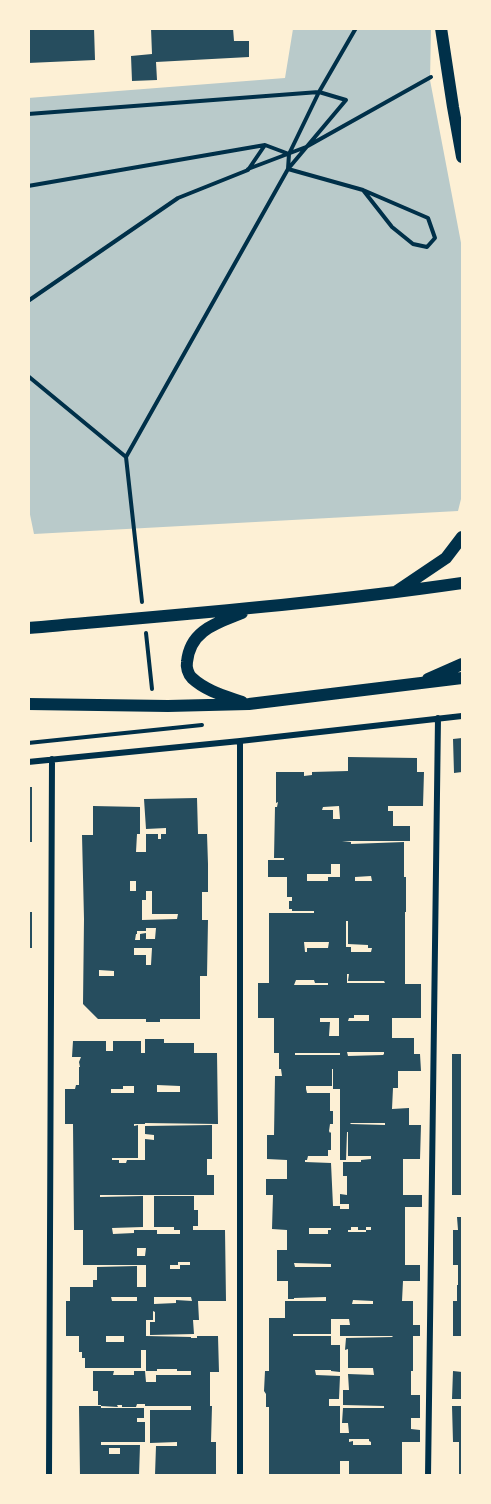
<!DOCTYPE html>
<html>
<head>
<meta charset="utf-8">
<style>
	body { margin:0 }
	#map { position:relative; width:491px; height:1504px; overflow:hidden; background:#fdf0d5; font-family:Commissioner,sans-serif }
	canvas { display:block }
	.frame { position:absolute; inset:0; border:30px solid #fdf0d5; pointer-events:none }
</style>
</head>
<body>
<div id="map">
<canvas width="491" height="1504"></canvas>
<div class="frame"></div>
</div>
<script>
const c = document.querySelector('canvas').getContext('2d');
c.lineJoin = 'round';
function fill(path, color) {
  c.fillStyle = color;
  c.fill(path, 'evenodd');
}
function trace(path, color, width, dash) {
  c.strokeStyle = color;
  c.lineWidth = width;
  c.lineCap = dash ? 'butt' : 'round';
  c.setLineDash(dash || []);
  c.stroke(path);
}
fill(new Path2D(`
	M293,29H431L430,80L462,248V495L458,511L34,534L28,505V98L285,78Z`), '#b9caca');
fill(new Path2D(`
	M28,28H94L95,60L28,63Z
	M151,28H233L234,41H249V57L156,62L157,80L132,81L131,56L152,54Z
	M462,738V772L454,773L453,739Z
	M348,757L417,758V772H424L423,806H388V811H393V826H410V841H342L351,842V844L404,842V877H406V912H405V984H421V1018H392V1038H414V1054H420L421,1071H398V1088H393L392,1109L409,1108V1125H421L420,1159H403V1195H422V1207H405V1265H420V1281H403L402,1301H413V1325H420V1336H413V1371H411V1395H420V1418H411V1429L420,1430V1442H402V1476L349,1475V1461H340V1476H269V1407H266V1394L264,1391L265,1371H269V1318H285V1301H326V1297L294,1298V1299H288V1281H277V1250H287V1230L272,1229L273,1195H266V1179H287V1160L267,1159V1135H274L275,1076H282L281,1069H279V1053H274V1018H258V983H269V913H314V911H292V909H289V901H292V897H287V877H268V860H284V858H274L275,807H277L278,802L276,803V772H304V776L312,775V772L348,771ZM339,806L340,819H333V810H322L323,807ZM331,864H340V877H328V881H307V874H331ZM371,876L372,881H355V877ZM346,921H348V944L368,945V948H372L371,952H351V947H346ZM304,942H329L328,948H307V952H305ZM347,974H349L348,981H384L385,983H347ZM296,980H314L315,983H328V985H294ZM354,1015H369V1021H348L349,1018H354ZM320,1018H339V1036H329L330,1022H320ZM347,1052H384V1054L383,1055L348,1056ZM295,1053H340V1055H295ZM332,1069H333V1089H340V1160H346L347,1132H348V1156H371V1159L361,1160V1162H343V1176H347V1195L340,1194V1204H349V1209H340V1206H333L331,1163L305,1162V1160H307L308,1156H328V1150H331V1132L330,1133L329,1131L330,1124H333V1111H330V1093H307L306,1089V1086H332ZM351,1123H385V1125L350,1124ZM351,1227H358V1230H366V1227H371V1230H366V1232H348V1230H351ZM309,1228H331V1230H328V1234H309ZM294,1263L331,1264V1267H295ZM353,1300L373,1301V1304H352ZM331,1319H349L350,1325H340V1336H392L393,1337L346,1338L345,1350L348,1349V1368H373L374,1375L348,1374L349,1390H343V1405L384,1406V1408H343L342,1423H348L349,1433H340V1406H329V1399H339L340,1376L316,1375L315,1370H331V1371L340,1372V1345H331V1336H293V1334H331ZM349,1439H369V1441L371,1442V1445H353V1441L349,1442Z
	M28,787H32V842H28Z
	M197,798L198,834H207L208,864V892H202V920H208L207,976H200V1019H160V1022H146V1019H98L83,1004L84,919L82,835H93V806L140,807V834H137L136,852H146V834H158V839H161V834H166V828L146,829L144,799ZM130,881H136V891H130ZM146,891H152V914H178L177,919L142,920V900H146ZM146,928H156L155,939H146V933L140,934V940H135L136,934H137V931H146ZM134,948H152L151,965H146V955H134ZM99,970L114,971V976H99Z
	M28,912H32V948H28Z
	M145,1039H164V1043H194V1053H217L218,1124L145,1123V1124H134V1126L138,1125V1158H112V1160H119V1163H126L127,1160H145V1139L154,1140V1135L145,1134V1126L212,1125V1159H207V1175H214V1195H100V1197L143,1196V1227L112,1228L113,1234L134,1233V1230H157V1234H180V1230H174V1227H154V1196H194V1210H198V1226H193V1230H225L226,1301H198L199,1320H193L194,1334L150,1335V1322H155V1312L153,1311V1320H146V1336L191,1337V1338H197V1336H218L219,1372H210V1406H212L211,1442H216V1476L155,1475L156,1446H177V1442L150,1443V1410H191V1406H145V1404H137L136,1407H122V1405H117L118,1407L101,1406V1405H98V1391H93V1371H114L113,1375H134V1371H145L146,1382H156V1375H191V1371H177V1369H157V1371H146V1350H141V1368H85V1358H82V1352H79V1336H66V1301H70V1287H93V1280H97V1267L137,1266V1287H146V1265H83V1230H74L73,1124H65V1089H75L76,1085H79V1067H80L79,1062L81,1057H72L73,1041H106V1051H113V1041H141V1053H145ZM157,1085L180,1086V1092H157ZM123,1086H134V1093H111V1089H123ZM137,1248H146L145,1256H137ZM178,1262H190V1265H180V1269H170V1265H178ZM111,1297H137V1301H112ZM154,1297H191L192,1301L176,1300V1303L154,1304ZM106,1336H124V1342H106Z
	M452,1054H462V1195H452Z
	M457,1217H462V1336H453V1301H457V1285H458V1265H453V1230H458Z
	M453,1371L462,1372V1399H452Z
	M79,1406H101V1408H144V1418H137V1422H145V1442H101V1445H140L139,1476H80ZM109,1448H120V1454H109Z
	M452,1406H462V1476H459V1442H453Z`), '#264d5e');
trace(new Path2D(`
	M28,114L319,92L346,100L288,169L126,457L142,602
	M289,154L319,92L356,28
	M248,169L306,147L431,77
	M28,186L265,145L289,154L288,169L363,190L428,218L435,238L427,247L413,244L392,227L363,190
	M28,301L178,198L248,170L265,145
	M28,376L126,457
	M146,633L152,689
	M28,743L202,725`), '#003049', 4);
trace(new Path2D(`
	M240,741V1476
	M28,762L240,741L462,716
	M49,1476L52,759
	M428,1476L438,718`), '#003049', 6);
trace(new Path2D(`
	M441,28L453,107L462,157
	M397,591L446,558L462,537
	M242,613C217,623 190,630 187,662C186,667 188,674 192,678C206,691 225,696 242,702
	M28,628C173,615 318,604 462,583
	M428,679L462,664
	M28,704L168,706L249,704L462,678`), '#003049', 12);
</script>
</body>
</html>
